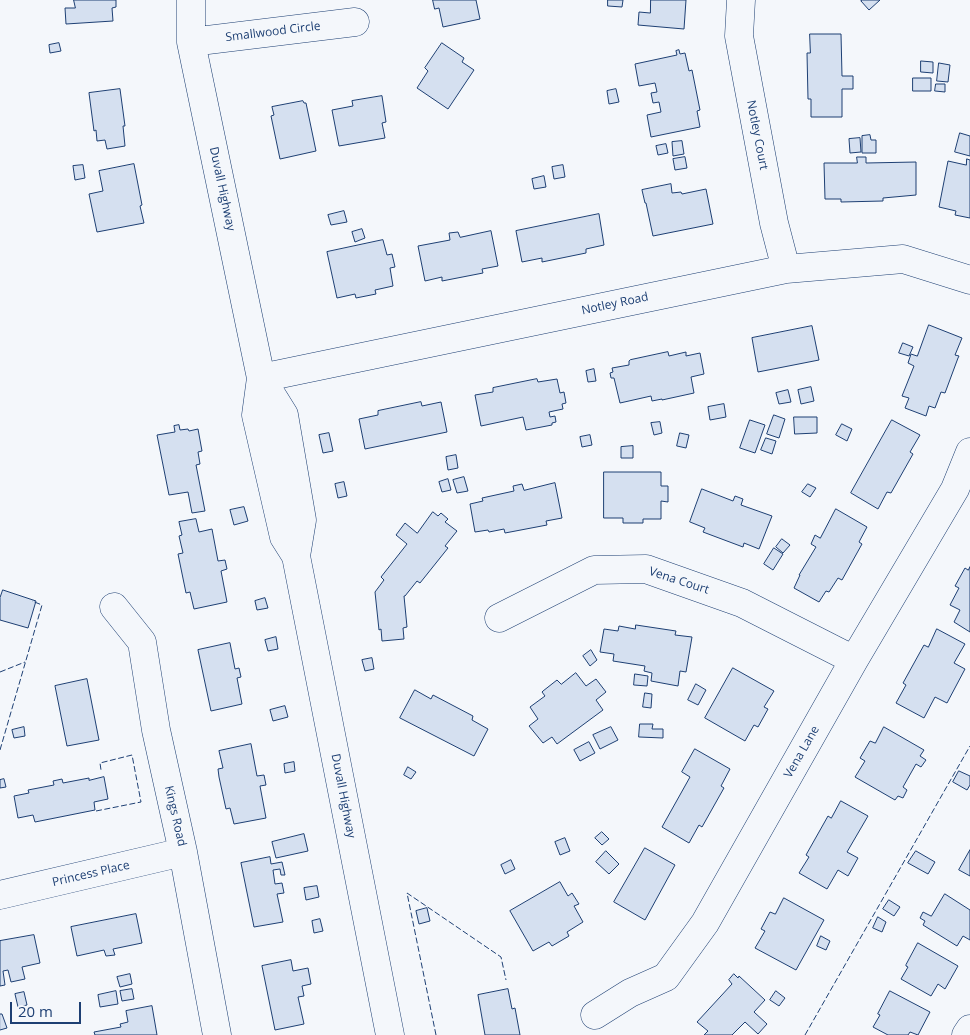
<!DOCTYPE html>
<html>
<head>
<meta charset="utf-8">
<style>
	body { margin:0 }
	#map { position:relative; width:970px; height:1035px; overflow:hidden; background:#f4f7fb; font-family:"Open Sans",sans-serif }
	canvas { display:block }
	.scale { position:absolute; left:10px; top:1002px; width:71px; height:22px; box-sizing:border-box; border:2px solid #1d3f73; border-top:0; padding-left:6px; font-size:15px; line-height:18px; white-space:nowrap; color:#1d3f73; -webkit-text-stroke:4px #f4f7fb; paint-order:stroke }
</style>
</head>
<body>
<div id="map">
<canvas width="970" height="1035"></canvas>
<div class="scale">20 m</div>
</div>
<script>
const c = document.querySelector('canvas').getContext('2d');
c.lineJoin = 'round';
function fill(path, color) {
  c.fillStyle = color;
  c.fill(path, 'evenodd');
}
function trace(path, color, width, dash) {
  c.strokeStyle = color;
  c.lineWidth = width;
  c.lineCap = dash ? 'butt' : 'round';
  c.setLineDash(dash || []);
  c.stroke(path);
}
function write(font, color, halo, rows, align = 'center') {
  c.font = font + ' "Open Sans",sans-serif';
  c.lineWidth = 4;
  c.setLineDash([]);
  c.textBaseline = 'middle';
  c.strokeStyle = halo;
  c.fillStyle = color;
  for (const [text, x, y, turn = 0] of rows) {
    c.save();
    c.translate(x, y);
    c.rotate((+turn || 0) * Math.PI / 180);
    c.textAlign = isNaN(turn) ? turn : align;
    if (halo) c.strokeText(text, 0, 0);
    c.fillText(text, 0, 0);
    c.restore();
  }
}
const building = new Path2D(`
	M74,0H116V7L112,8L113,21L66,24L65,8H75Z
	M433,0H476L480,19L443,27L439,8L435,9Z
	M608,0H623L622,7L608,6Z
	M651,0H686L684,29L638,25L639,12L650,13Z
	M863,0H880L869,10L861,1Z
	M810,34H841L842,76H853V89H842V117H811V99H808L807,53H810Z
	M59,43L61,51L50,53L49,45Z
	M442,43L464,58L462,62L474,70L448,109L417,88L428,71L425,68Z
	M679,50L680,54L685,53L689,71L692,70L700,110L697,111L700,127L651,137L647,115L661,112L659,102L653,103L651,93L657,92L655,83L639,86L635,64L677,55L676,51Z
	M921,61L933,62V73L921,72Z
	M939,63L950,65L948,82L937,81Z
	M913,78H931V91H913Z
	M936,84H945V92L935,91Z
	M120,89L125,126H123L125,146L107,149L105,140L97,141L96,130L94,131L89,93Z
	M616,89L619,102L609,104L607,91Z
	M382,96L386,122L382,123L385,138L339,146L332,110L353,106L352,101Z
	M303,101L304,103H306L316,151L280,159L271,116L274,115L272,107Z
	M960,133L970,136V156L955,152Z
	M870,135L871,140H876V153H862V136Z
	M860,138L861,152L850,153L849,139Z
	M682,141L684,154L673,156L672,142Z
	M666,144L668,153L658,155L656,146Z
	M685,157L687,168L675,170L673,159Z
	M857,157H866V163L916,162V195L883,198V201L841,202V199H825L824,163H857Z
	M967,159L970,160V218L955,215L956,211L939,207L948,161L966,165Z
	M134,164L142,205L140,206L144,223L97,232L89,194L103,191L99,171Z
	M83,165L85,178L75,180L73,166Z
	M563,165L565,177L554,179L552,167Z
	M544,176L546,187L534,189L532,179Z
	M671,184L672,193L681,192L682,194L706,189L713,224L653,236L646,203H645L642,190Z
	M344,211L347,222L331,225L328,215Z
	M599,214L604,245L586,249V253L542,262V258L522,262L516,231Z
	M362,229L365,238L355,242L352,232Z
	M491,231L498,266L482,269L483,273L442,281V277L425,281L418,246L450,240L449,233L458,232L460,237Z
	M383,240L387,255L392,254L395,267L390,268L393,286L375,290L376,294L356,298L355,294L337,298L327,252Z
	M929,325L962,338L955,355L959,356L958,358L945,393L941,392L935,408L929,406L926,416L905,408L909,398L902,396L914,366L908,363L911,354L917,356Z
	M812,326L819,360L758,372L752,338Z
	M903,343L913,347L909,356L899,353Z
	M668,352L669,356L686,352V356L700,353L704,374L691,377L694,393L662,400V399L652,401L651,396L620,403L614,378H611L610,373L613,372L612,368L629,365V361L630,360Z
	M594,369L596,381L588,382L586,371Z
	M537,379L538,382L557,379L560,393L564,392L566,403L562,404L563,409L549,412L550,417L555,416L556,422L552,423V425L526,430L523,417L481,426L475,395L493,392V388Z
	M811,387L814,401L801,404L798,390Z
	M788,390L791,402L779,404L776,393Z
	M421,402L422,406L441,402L447,432L365,449L359,419L378,415V411Z
	M724,404L726,417L710,420L708,407Z
	M774,415L785,419L779,438L767,434Z
	M794,417H817V433L795,434Z
	M750,420L765,425L755,453L740,448Z
	M892,420L920,435L910,452L913,454L891,493L887,492L878,509L851,493Z
	M660,422L662,433L654,435L651,423Z
	M842,424L852,429L847,441L836,435Z
	M179,425L180,430L188,429L189,431L198,429L202,451L198,452L200,464L196,465L205,511L192,513L188,492L169,495L157,435L175,432L174,426Z
	M329,433L333,451L323,453L319,435Z
	M680,433L689,435L686,448L677,446Z
	M590,435L592,445L582,447L580,437Z
	M766,438L776,441L772,454L761,450Z
	M633,446V458H621V447Z
	M456,455L458,468L448,470L446,457Z
	M604,472H661V486H668V502L661,501V519H643V523H623V518H604Z
	M464,477L468,491L457,493L453,480Z
	M448,479L451,490L442,492L439,482Z
	M344,482L347,496L338,498L335,484Z
	M555,483L562,518L546,521L547,525L505,533L504,529L489,532L488,530L475,532L470,504L483,501L482,498L514,491L513,486L522,484L524,490Z
	M808,484L816,488L810,497L802,492Z
	M702,489L733,501L735,496L743,499L741,505L772,516L759,549L744,543L743,547L703,532L705,528L690,522Z
	M244,507L248,521L234,525L230,510Z
	M836,509L867,527L859,542L862,544L842,580L838,578L829,592L826,591L819,602L794,588L800,575H799L816,547L811,544L815,535L820,538Z
	M433,512L438,516L441,513L448,519L445,522L457,531L445,546L448,548L420,583L417,581L405,596H404L407,627L403,628L404,639L382,641L381,629L379,630L375,592L384,580L381,577L407,544L396,535L405,523L417,533Z
	M196,519L199,532L212,529L218,561L225,560L227,569L221,571L227,602L194,609L190,592L186,593L178,554L183,553L179,536L182,535L179,522Z
	M782,539L790,545L783,553L776,547Z
	M774,548L783,554L773,570L764,564Z
	M970,567V632L954,622L960,610L950,605L959,588L955,586L965,568L968,570Z
	M3,590L36,601L28,628L0,620V598Z
	M265,598L268,608L257,610L255,601Z
	M636,625L676,631L675,635L692,637L686,672L680,671L678,686L651,681L652,673L644,671L645,666L613,661L614,654L600,652L604,629L618,631L619,626L635,629Z
	M937,629L965,644L954,663L965,669L947,703L935,697L924,718L896,703L906,685L903,683L924,645L928,647Z
	M276,637L278,649L268,651L265,640Z
	M230,643L235,669L239,668L241,677L237,678L242,704L211,711L198,650Z
	M591,650L597,660L590,666L583,656Z
	M372,658L374,669L365,671L362,660Z
	M733,668L774,691L764,707L768,709L758,727L754,725L745,741L705,718Z
	M576,673L586,686L596,679L606,692L596,700L603,710L557,744L552,737L543,743L529,726L538,719L530,707L545,696L542,692L543,691L557,680L561,684Z
	M635,674L648,676L647,686L634,685Z
	M87,679L99,740L67,746L55,686Z
	M696,684L706,690L698,705L688,700Z
	M415,690L431,699L433,695L473,716L472,720L488,729L474,756L400,718Z
	M645,693L652,694L651,708L643,707Z
	M285,706L288,717L273,721L270,710Z
	M640,724H653L652,729H663V738L639,737Z
	M24,727L25,736L14,738L12,730Z
	M611,727L618,740L600,749L593,735Z
	M884,727L924,750L920,756L926,760L921,767L916,764L903,787L907,790L903,798L898,796L895,800L855,777L865,761L860,758L870,741L875,743Z
	M589,742L595,753L580,761L574,750Z
	M251,744L257,776L264,775L266,785L260,786L266,818L234,824L230,808L226,809L219,777L218,769L223,768L219,751Z
	M695,749L730,769L721,786L724,788L720,795L702,827L699,825L689,843L662,827L690,777L682,772Z
	M294,762L295,771L285,773L284,764Z
	M408,767L416,772L411,779L404,775Z
	M959,771L970,776V785L967,790L953,782Z
	M104,777L108,799L94,802L95,810L35,822L33,815L18,818L14,796L29,793L28,790L54,785L53,781L62,779L63,783L89,778V780Z
	M4,779L6,787L0,788V780Z
	M841,801L868,816L847,852L858,858L848,876L838,870L827,889L799,873L809,857L806,855L828,816L831,818Z
	M602,832L609,839L602,845L595,838Z
	M304,834L308,851L276,858L272,842Z
	M565,838L570,851L560,855L555,842Z
	M645,848L675,865L645,920L614,902Z
	M970,850V876L959,870Z
	M606,851L619,864L609,874L596,862Z
	M916,851L935,862L928,874L908,863Z
	M270,857L271,864L282,862L285,875H281L280,869L273,870L275,884L282,883L284,893L277,894L283,922L254,927L241,863Z
	M511,860L515,869L505,874L501,865Z
	M560,882L568,896L572,893L579,904L574,906L583,922L567,932L569,936L552,946L549,942L533,951L510,911Z
	M317,886L319,897L306,900L304,888Z
	M945,894L970,910V940L963,936L957,946L923,925L925,921L920,918L923,912L931,916Z
	M784,898L824,920L796,970L755,948L765,931L761,929L770,912L775,914Z
	M889,900L900,907L894,916L883,909Z
	M427,908L430,921L419,924L416,911Z
	M136,914L142,943L113,949L115,955L106,956L104,950L77,956L71,927Z
	M878,917L886,922L882,932L873,928Z
	M320,919L323,931L314,933L312,921Z
	M34,935L40,963L22,967L25,979L11,982L8,970L3,971L5,985L0,986V941Z
	M821,936L830,941L826,950L817,946Z
	M918,943L958,966L945,989L938,984L931,996L901,979L908,967L906,966V965Z
	M291,960L293,971L308,968L311,984L302,986L304,996L298,997L304,1024L275,1030L262,966Z
	M130,974L132,984L120,987L117,977Z
	M734,974L738,978L739,976L765,1000L754,1012L767,1024L758,1034L745,1022L732,1035H704L708,1031L697,1022L732,984L729,980Z
	M132,989L134,999L122,1001L120,991Z
	M508,989L512,1009L515,1008L520,1035H485L478,995Z
	M116,991L118,1004L100,1007L98,995Z
	M776,991L785,998L779,1006L770,1000Z
	M890,991L930,1012L918,1035L910,1032L908,1035H888L873,1027L880,1015L878,1014Z
	M24,992L27,1005L18,1007L15,994Z
	M152,1006L157,1035H95L94,1032L121,1027L120,1024L128,1022L126,1011Z
	M0,1014H2L7,1028L0,1030Z`);
fill(building, '#d5e0f0');
trace(building, '#1d3f73', 1);
const minor = new Path2D(`
	M191,0V42L261,378L284,415L302,520L296,556
	M741,0L739,36L774,223L786,269
	M191,42L355,22
	M261,378L786,269L903,259L970,280
	M261,378L256,415L284,537L296,556L390,1035
	M114,607L142,642L156,730L183,852L217,1035
	M499,618L594,570L646,569L742,603L854,660
	M0,895L183,852
	M595,1015L630,993L666,977L705,923L854,660L955,489L970,452
	M966,1035L970,1029`);
trace(minor, '#1d3f73', 29);
trace(minor, '#f4f7fb', 28);
trace(new Path2D(`
	M0,672L25,662
	M0,750L42,605L32,601
	M96,811L141,802L132,755L100,763L101,770
	M436,1035L407,893L501,957L506,980
	M805,1035L970,746`), '#1d3f73', 1, [6, 2.5]);
write('12px', '#1d3f73', '#f4f7fb', [
	["Smallwood Circle",273,32,-7],
	["Notley Court",757,135,79],
	["Duvall Highway",222,189,78],
	["Notley Road",615,304,-12],
	["Vena Court",679,581,18],
	["Vena Lane",802,752,-60],
	["Duvall Highway",343,796,79],
	["Kings Road",175,816,77],
	["Princess Place",91,874,-13]
]);
</script>
</body>
</html>
